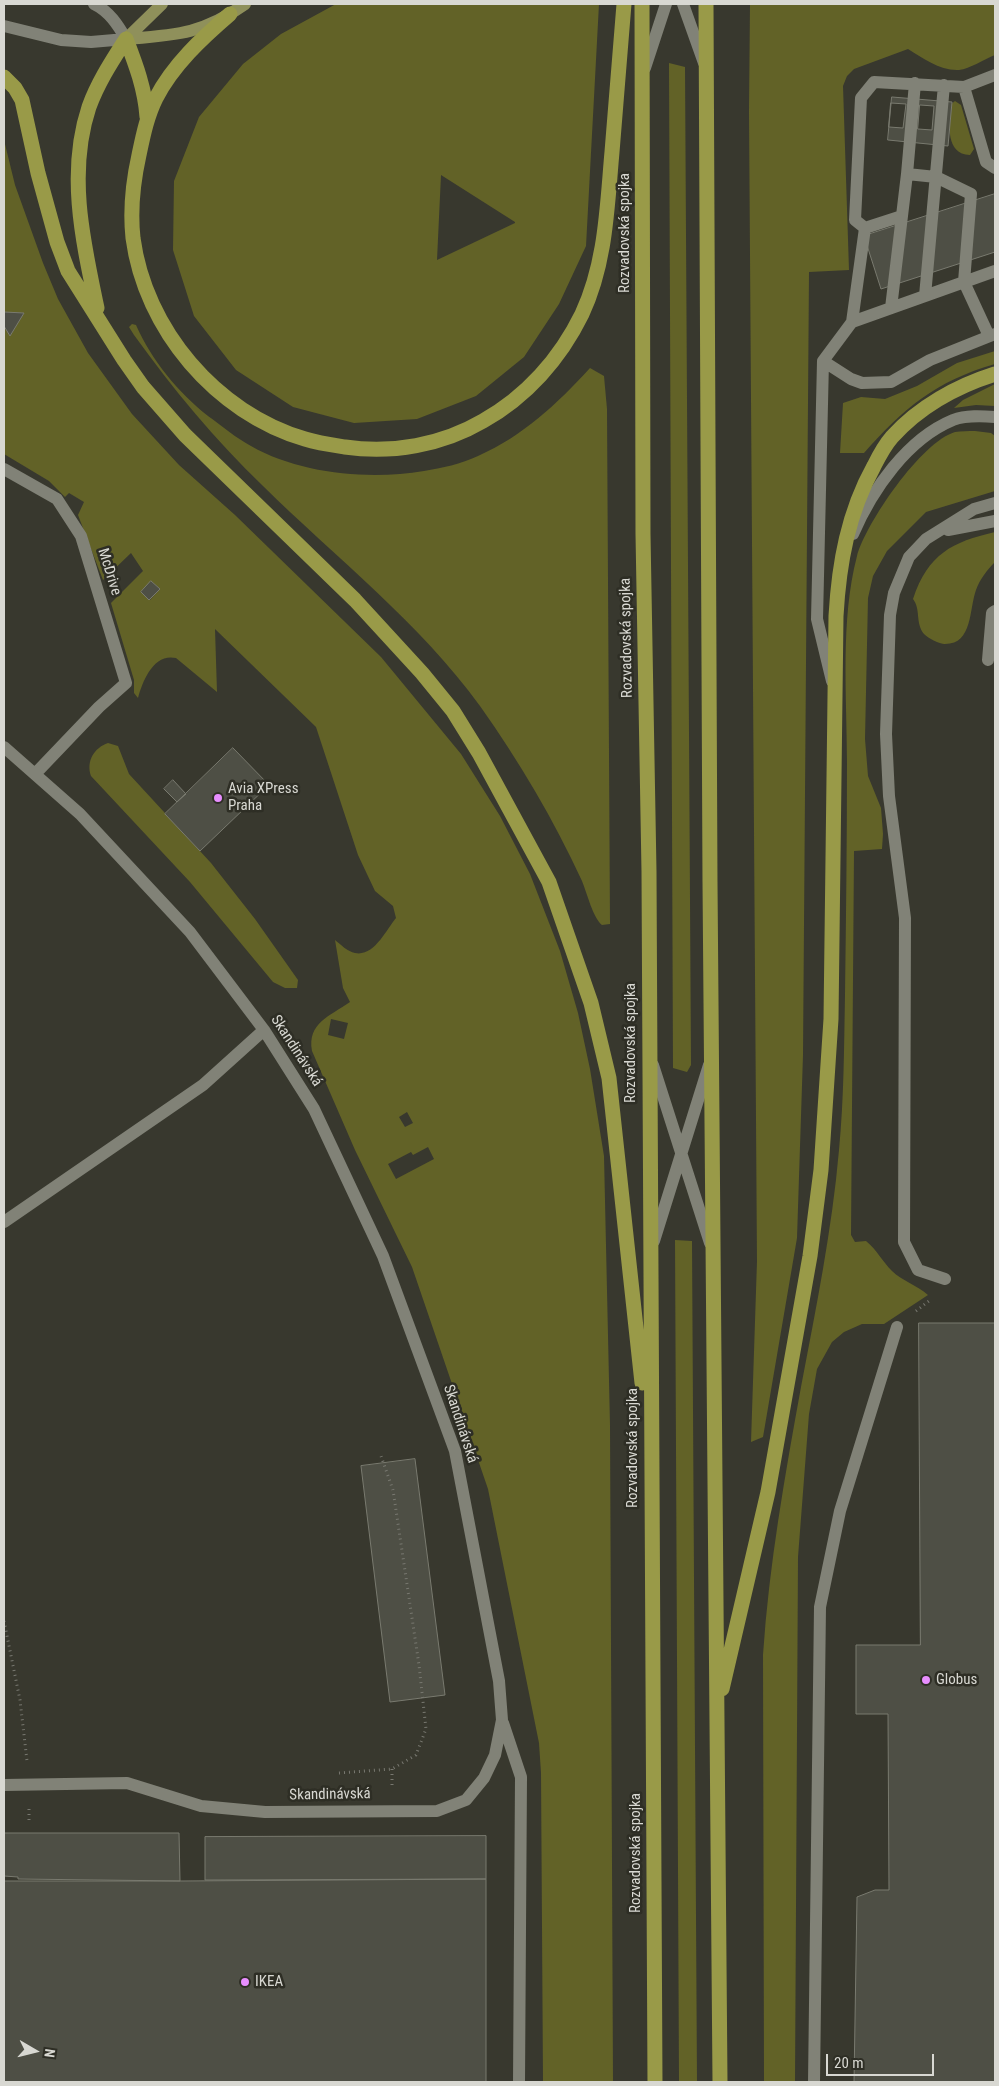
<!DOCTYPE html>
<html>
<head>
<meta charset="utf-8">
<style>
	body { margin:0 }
	#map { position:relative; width:999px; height:2086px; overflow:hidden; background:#38382e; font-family:"Roboto Condensed",sans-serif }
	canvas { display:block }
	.frame { position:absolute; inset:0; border:5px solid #d8d8d2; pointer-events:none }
	.north { position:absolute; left:10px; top:2026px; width:50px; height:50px; -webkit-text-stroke:4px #2e2e25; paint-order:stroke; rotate:98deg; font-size:14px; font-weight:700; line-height:20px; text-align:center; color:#d8d8d2 }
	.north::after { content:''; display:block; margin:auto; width:18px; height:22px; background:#d8d8d2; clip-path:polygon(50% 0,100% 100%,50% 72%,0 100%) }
	.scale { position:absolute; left:826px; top:2054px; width:108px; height:22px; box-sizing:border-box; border:2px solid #d8d8d2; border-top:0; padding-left:6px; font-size:15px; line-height:18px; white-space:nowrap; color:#d8d8d2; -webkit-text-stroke:4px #2e2e25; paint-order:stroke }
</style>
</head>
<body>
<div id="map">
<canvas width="999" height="2086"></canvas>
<div class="frame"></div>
<div class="north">N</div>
<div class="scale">20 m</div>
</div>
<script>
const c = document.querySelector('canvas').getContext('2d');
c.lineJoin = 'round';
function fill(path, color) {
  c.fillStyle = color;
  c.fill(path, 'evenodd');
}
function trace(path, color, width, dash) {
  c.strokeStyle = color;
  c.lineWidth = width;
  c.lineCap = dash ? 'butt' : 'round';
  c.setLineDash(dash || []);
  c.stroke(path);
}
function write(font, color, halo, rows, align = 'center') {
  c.font = font + ' "Roboto Condensed",sans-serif';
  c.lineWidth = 5;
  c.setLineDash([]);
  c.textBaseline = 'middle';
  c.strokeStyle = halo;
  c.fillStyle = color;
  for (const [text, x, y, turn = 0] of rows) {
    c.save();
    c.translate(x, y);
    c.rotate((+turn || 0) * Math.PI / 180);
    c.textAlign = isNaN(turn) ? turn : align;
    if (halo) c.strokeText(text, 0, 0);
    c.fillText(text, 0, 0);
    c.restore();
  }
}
fill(new Path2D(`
	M336,4H599L586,246L559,304L524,357L476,396L417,419L354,423L293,407L236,370L194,316L173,250L174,181L199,117L243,64L281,34ZM441,175L515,222V223L437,260Z
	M750,4H995V55C984,59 970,69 959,70C940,71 923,58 908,49L854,69L847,76L843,86L849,270L809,272L803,1055L797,1238L763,1437L751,1442L757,1261L749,111Z
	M669,63L685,67L691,1065L687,1072L673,1068Z
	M955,101L961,105L974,149L970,155C945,154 950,125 949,106Z
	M4,140L15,185L43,263L58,299L88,353L132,414L179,465L235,515L381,657L461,754L500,816L530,874L560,951L578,1013L590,1069L604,1156L610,1425L613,2082H543L541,1773L539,1743L488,1489L412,1267L355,1150L312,1051C307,1023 330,1016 350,1002L343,988L335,940C340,944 348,952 355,953C374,957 386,930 396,918L393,906L375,891L358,855L316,727L215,629L217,692L176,658C154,653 143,680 138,698L134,693V680L111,603L143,571L131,553L103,580L78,515L84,502L69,493L65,497L49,481L4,454ZM151,581L160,589L150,600L141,592ZM331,1019L348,1023L344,1039L328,1035ZM407,1112L413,1123L405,1127L399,1117ZM428,1147L434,1159L396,1179L388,1164L411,1152L413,1155Z
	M132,324L136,325C152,361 178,392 208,416C222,426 236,438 251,446C300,474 369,480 424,471C442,468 461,464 478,456C523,436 557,404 590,368L604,376L607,409L610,924L602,925C593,918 587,893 582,881C554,820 519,761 480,706C419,622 336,558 263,486C215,440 173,389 134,335L129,327Z
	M995,351V364C936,381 904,408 864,453H840L843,403L861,397L885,399L917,386L957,363Z
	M995,384V406L976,405L954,408L963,400Z
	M975,431L991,433L995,436V491L926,512L887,551L873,576L868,598L865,739L868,776L881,808L883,834L882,849L854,851L851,1235L855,1242L866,1241C877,1250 882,1261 892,1271C902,1281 917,1285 928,1295L884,1324H862L844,1332L832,1342L817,1369L809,1414L798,1557L795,2082H764L763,1655C769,1565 785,1475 801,1387C816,1308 832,1230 839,1150C844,1099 844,1047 845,995C846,918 847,840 847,762C847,696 840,621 857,556C866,523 921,442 955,432C961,431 969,431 975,431Z
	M995,532V562C987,570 980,579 976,590C969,609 973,645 944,644C938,643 929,639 924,634C915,623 921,609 913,599C928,554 952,542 995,532Z
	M108,743L118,746L129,774L211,863L255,919L298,980L297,988H285L273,982L190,882L91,776C86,761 94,748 108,743Z
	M675,1240L692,1241L697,2082H679Z`), '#626227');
const building = new Path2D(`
	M892,97L952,102L948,146L888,140Z
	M891,103L906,104L903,128L889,127Z
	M920,105L934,106L932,130L918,129Z
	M995,194V252L881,289L864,236Z
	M4,312L24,313L10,336L4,326Z
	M151,581L160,589L149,600L141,592Z
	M233,748L269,785L200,851L165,814Z
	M173,780L186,794L177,802L164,789Z
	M919,1323H995V2082H854L857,1897L875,1890H889L888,1714H856V1645H920Z
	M415,1459L445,1695L390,1702L361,1466Z
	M4,1833H179L180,1881H4Z
	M486,1836V1879L205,1880V1837Z
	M4,1876L18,1877V1879L180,1881L486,1879V2082H4Z`);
fill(building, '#4e4f45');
trace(building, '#797a6f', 1);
trace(new Path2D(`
	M916,1311L929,1301
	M4,1621L20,1700L27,1761
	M392,1769V1786
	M339,1773L392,1769L416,1755L426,1729L419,1665L393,1490L381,1456
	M29,1809V1824`), '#787870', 3, [1, 4]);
trace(new Path2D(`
	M683,4L704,63
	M4,26L61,40L91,42L126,39C118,25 109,11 94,4
	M645,68L666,4
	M964,87L986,162L995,168
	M907,174L936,177L971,194L964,282L989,336
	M865,228L855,220L861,98L874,82L964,87L995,75
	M865,228L902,216
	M925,296L944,85
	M891,308L907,174L915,83
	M852,322L995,271
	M823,361L851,379L862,383L891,382L930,360L995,334
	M4,469L57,499L81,536L126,683L99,707L35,774
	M948,530L995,521
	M853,534C872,490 907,439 953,420C966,415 982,416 995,417
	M988,660L992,613L995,611
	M832,681L817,619L823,361L852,322L865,228
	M4,747L80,814L190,932L264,1030L314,1109L383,1256L455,1451L499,1681L502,1720L495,1755L484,1778L466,1800L437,1811L265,1812L201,1806L127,1783L4,1785
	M653,1065L710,1243
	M4,1222L203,1085L264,1030
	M654,1241L709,1065
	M945,1279L918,1270L904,1242L905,918L889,796L886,734L890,615L894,593L909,557L926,539L974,509L995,503
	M503,1723L521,1777L519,2082
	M814,2082L820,1607L840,1511L897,1327`), '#818277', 12);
trace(new Path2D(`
	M126,39C176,35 203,34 245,4
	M126,39L162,4`), '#8f905b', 12);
trace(new Path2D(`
	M642,4L643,534L649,871L655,2082
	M706,4L710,882L720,2082
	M230,14C202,38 173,65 156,98C147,116 143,136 139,155C133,182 130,210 133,238C145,329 216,413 305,439C318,443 332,445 345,447C392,454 442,445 483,421C526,397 560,359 582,314C606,263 607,207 612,152C616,102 620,53 624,4
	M126,39C136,65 145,89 147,117
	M4,77L15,88L22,100L38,173L57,242L68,271L124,360L143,387L185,435L355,600L422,673L453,711L479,753L549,882L591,1003L609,1078L642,1383
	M97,308C83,242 67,173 89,107C98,82 112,61 126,39
	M722,1689L768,1492L810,1256L821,1170L831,1019L836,616C839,563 848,513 874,466C879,456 885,445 892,437C919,407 957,386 995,374`), '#999a48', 15);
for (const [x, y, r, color] of [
	[218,798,5,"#e88eff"],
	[926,1680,5,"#e88eff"],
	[245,1982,5,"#e88eff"]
]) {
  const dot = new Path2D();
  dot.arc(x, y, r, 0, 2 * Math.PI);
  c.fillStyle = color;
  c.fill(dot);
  trace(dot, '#2e2e25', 2);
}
write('15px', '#d8d8d2', '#2e2e25', [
	["Rozvadovská spojka",625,233,-90],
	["McDrive",109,572,73],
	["Rozvadovská spojka",627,638,-91],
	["Rozvadovská spojka",631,1043,-90],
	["Skandinávská",296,1051,57],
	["Skandinávská",460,1424,72],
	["Rozvadovská spojka",633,1448,-90],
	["Skandinávská",330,1795,-1],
	["Rozvadovská spojka",636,1853,-90]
]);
write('15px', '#d8d8d2', '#2e2e25', [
	["Avia XPress",228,789],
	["Praha",228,806],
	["Globus",936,1680],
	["IKEA",255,1982]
], 'left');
</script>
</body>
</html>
